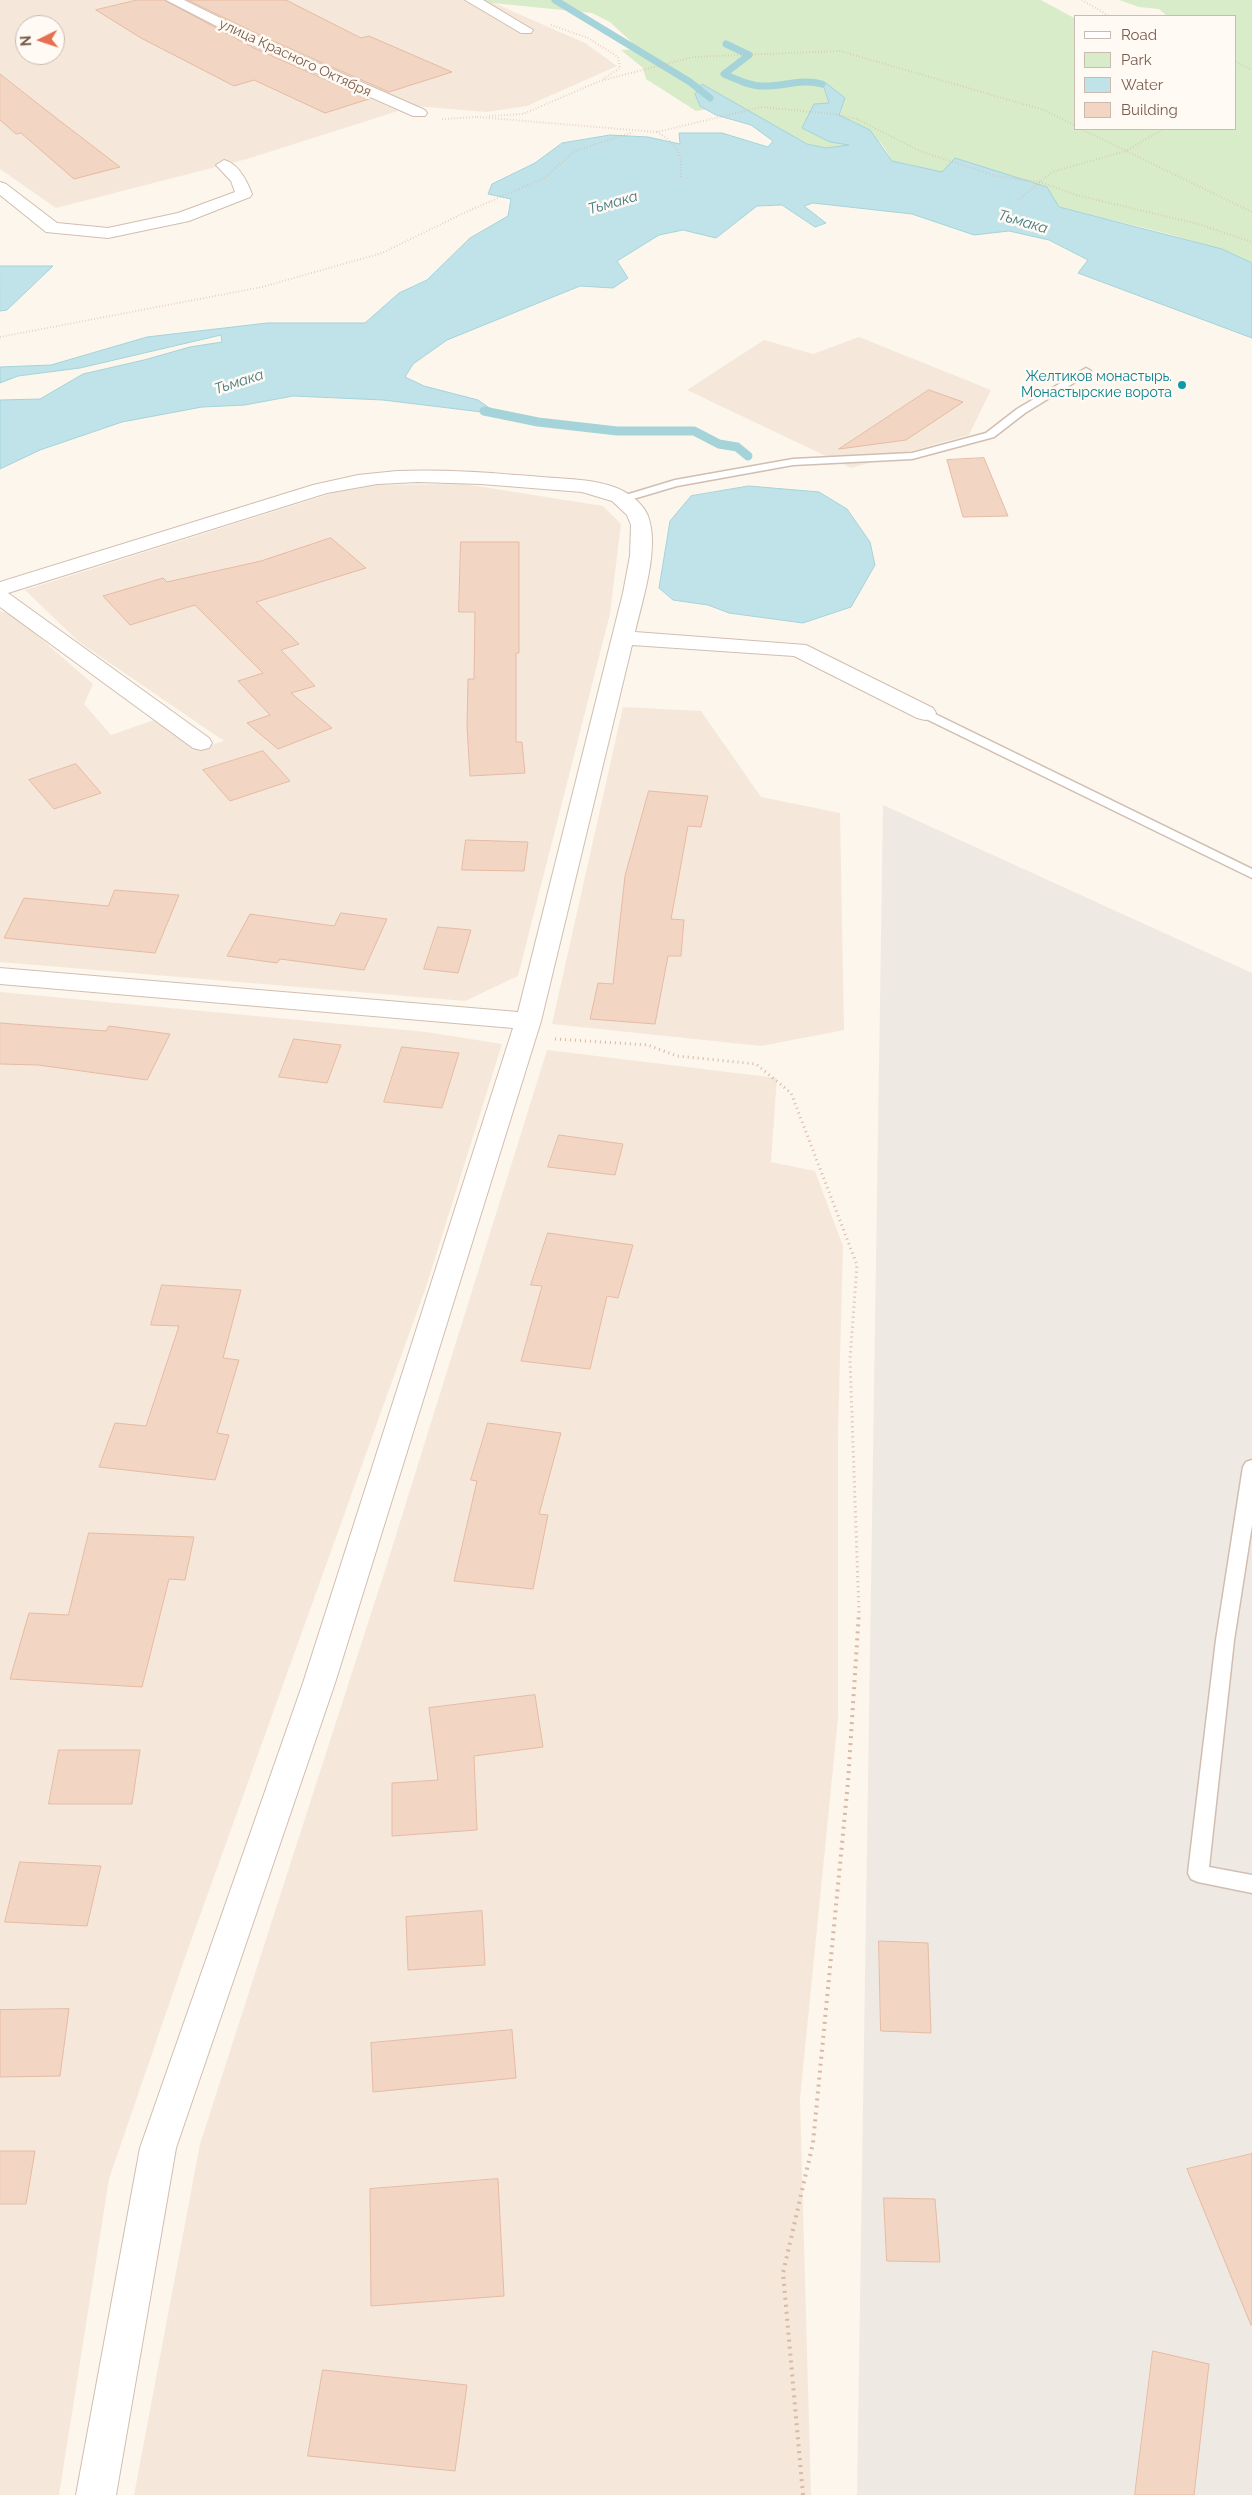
<!DOCTYPE html>
<html>
<head>
<meta charset="utf-8">
<style>
	body { margin:0 }
	#map { position:relative; width:1252px; height:2495px; overflow:hidden; background:#fdf6ec; font-family:Raleway,sans-serif }
	canvas { display:block }
	.legend { position:absolute; left:1074px; top:15px; width:162px; height:115px; box-sizing:border-box; background:#fffaf3; border:1px solid #cabbb1; margin:0; padding:6px 9px; list-style:none; font-size:15px; color:#7a5c4d }
	.legend li { display:flex; align-items:center; gap:10px; height:25px }
	.legend b { width:25px; border:1px solid #cabbb1 }
	.north { position:absolute; left:15px; top:15px; width:50px; height:50px; box-sizing:border-box; background:#fffaf3; border:1px solid #cabbb1; border-radius:50%; rotate:266deg; font-size:14px; font-weight:700; line-height:20px; text-align:center; color:#7a5c4d }
	.north::after { content:''; display:block; margin:auto; width:18px; height:22px; background:#e76f51; clip-path:polygon(50% 0,100% 100%,50% 72%,0 100%) }
</style>
</head>
<body>
<div id="map">
<canvas width="1252" height="2495"></canvas>
<ul class="legend">
<li><b style="height:6px;background:#fff"></b>Road</li>
<li><b style="height:14px;background:#d8ecc9"></b>Park</li>
<li><b style="height:14px;background:#bfe3e8"></b>Water</li>
<li><b style="height:14px;background:#f3d5c3"></b>Building</li>
</ul>
<div class="north">N</div>
</div>
<script>
const c = document.querySelector('canvas').getContext('2d');
c.lineJoin = 'round';
function fill(path, color) {
  c.fillStyle = color;
  c.fill(path, 'evenodd');
}
function trace(path, color, width, dash) {
  c.strokeStyle = color;
  c.lineWidth = width;
  c.lineCap = dash ? 'butt' : 'round';
  c.setLineDash(dash || []);
  c.stroke(path);
}
function write(font, color, halo, rows, align = 'center') {
  c.font = font + ' Raleway,sans-serif';
  c.lineWidth = 5;
  c.setLineDash([]);
  c.textBaseline = 'middle';
  c.strokeStyle = halo;
  c.fillStyle = color;
  for (const [text, x, y, turn = 0] of rows) {
    c.save();
    c.translate(x, y);
    c.rotate((+turn || 0) * Math.PI / 180);
    c.textAlign = isNaN(turn) ? turn : align;
    if (halo) c.strokeText(text, 0, 0);
    c.fillText(text, 0, 0);
    c.restore();
  }
}
fill(new Path2D(`
	M0,0H162L265,51L398,111L247,159L56,208L0,169ZM25,25H55V55H25Z
	M185,0H487L585,43L617,66L527,106L486,112L415,106L303,57Z
	M859,337L991,390L969,435L851,468L687,390L764,340L813,354Z
	M464,484L603,506L621,524L610,614L518,976L465,1001L0,962V611L15,616L93,684L84,704L111,735L154,720L202,748L224,741L79,642L25,590L358,485Z
	M623,707L701,711L761,797L840,813L844,1030L761,1046L552,1024Z
	M0,992L426,1032L502,1044L426,1287L188,1949L109,2179L59,2495H0Z
	M547,1050L777,1078L771,1162L815,1171L843,1246L838,1434V1718L800,2099L811,2495H134L200,2144L387,1564Z`), '#f5e8da');
fill(new Path2D(`
	M883,805L1252,973V2495H857Z`), '#efe9e4');
fill(new Path2D(`
	M483,0H1041L1076,19V129H1236V16H1167L1159,9L1139,7L1119,0H1252V263C1192,236 1125,224 1062,208C1005,192 950,173 892,161C879,135 864,127 839,115L845,98L811,81L824,88L829,104L852,145L826,148L807,144L727,106L696,111L646,79L643,68L621,50L639,49L610,22L592,13L483,2Z`), '#d8ecc9');
const water = new Path2D(`
	M809,80L826,83L845,98L839,115L870,130L892,161L942,172L955,158L1047,187L1059,207L1222,249L1252,263V338L1078,273L1088,260L1049,240L1009,231L974,235L912,214L813,203L804,206L826,223L815,227L782,205L757,206L716,238L683,230L659,235L617,261L628,278L613,288L580,286L447,340L413,364L405,377L424,386L478,400L498,414L383,400L293,396L245,405L202,407L122,422L40,450L0,469V400L40,399L83,374L144,360L190,347L222,342L221,335L80,368L18,376L0,383V367L51,365L147,337L267,323H365L399,293L427,280L470,238L508,216L511,199L488,194L492,184L535,163L562,143L610,135L648,137L680,144L679,133H722L768,147L773,141L751,125L716,115L700,106L695,94L702,84L807,144L826,148L849,145L830,142L802,128L814,104L829,103L824,88Z
	M0,266H53L7,310L0,311Z
	M749,486L819,492L847,509L870,542L875,565L851,607L803,623L729,613L708,605L673,600L659,588L670,521L691,496Z`);
fill(water, '#bfe3e8');
trace(water, '#a5d3da', 1);
trace(new Path2D(`
	M555,0L690,82L710,98
	M726,44L749,55L724,74C736,79 749,86 762,86C783,87 801,78 822,84`), '#a5d3da', 7);
trace(new Path2D(`
	M484,411L538,422L617,431H694L719,444L737,447L748,456`), '#a5d3da', 9);
const building = new Path2D(`
	M137,0H164L254,48L369,99L325,113L254,80L234,86L141,38L96,10Z
	M188,0H286L361,38L369,36L452,72L389,92L266,38Z
	M0,74L51,114L120,167L74,179L21,133L16,134L0,120Z
	M929,390L963,402L906,440L839,449Z
	M984,458L1008,516L963,517L947,460Z
	M331,538L366,568L256,602L299,644L281,650L315,686L291,693L332,728L278,749L247,723L270,715L238,681L263,673L195,605L130,625L103,596L163,578L167,582L261,561Z
	M461,542H519V653H516V742H522L525,773L470,776L467,726L468,679H474L475,612H459Z
	M263,751L290,781L230,801L203,770Z
	M76,764L101,793L54,809L29,780Z
	M649,791L708,796L701,827L688,826L671,919L684,920L681,956H668L655,1024L590,1019L598,983L613,984L625,876Z
	M466,840L528,842L524,871L462,870Z
	M115,890L179,895L155,953L4,938L24,898L108,906Z
	M341,913L387,919L364,970L280,959L277,963L227,956L250,914L334,926Z
	M438,927L471,930L458,973L424,969Z
	M0,1023L106,1031L109,1026L170,1034L147,1080L38,1065L0,1064Z
	M294,1039L341,1045L327,1083L279,1077Z
	M402,1047L459,1053L442,1108L384,1102Z
	M559,1135L623,1144L615,1175L548,1167Z
	M548,1233L633,1245L618,1298L607,1296L590,1369L521,1361L542,1286L531,1285Z
	M162,1285L241,1290L223,1358L239,1360L217,1433L229,1435L215,1480L99,1467L115,1423L146,1426L179,1326L151,1325Z
	M488,1423L561,1433L539,1514L548,1515L533,1589L454,1581L477,1481L471,1480Z
	M89,1533L194,1537L185,1580L169,1579L142,1687L10,1679L29,1613L68,1615Z
	M535,1695L543,1747L474,1756L477,1830L392,1836V1783L438,1780L429,1708Z
	M59,1750H140L132,1804H49Z
	M20,1862L101,1866L87,1926L5,1922Z
	M482,1911L485,1965L408,1970L406,1917Z
	M879,1941L928,1943L931,2033L881,2031Z
	M69,2009L60,2076L0,2077V2010Z
	M512,2030L516,2078L373,2092L371,2043Z
	M0,2151H35L26,2204H0Z
	M1252,2154V2325H1251L1187,2169Z
	M498,2179L504,2296L371,2306L370,2189Z
	M884,2198L935,2199L940,2262L887,2261Z
	M1153,2351L1209,2364L1194,2495H1135Z
	M323,2370L467,2385L455,2471L308,2456Z`);
fill(building, '#f3d5c3');
trace(building, '#e6bba3', 1);
const service = new Path2D(`
	M1086,368L1091,371L1090,373L1025,413L994,437L912,459L793,465L677,486L623,502L617,499L619,497L675,480L793,459L912,453L986,433L1017,409Z
	M925,709L1252,869V878L920,716L919,713Z
	M1252,1460V1525L1234,1640L1209,1867L1252,1875V1893L1198,1882L1191,1879L1188,1873L1216,1640L1243,1467L1246,1462Z`);
const minor = new Path2D(`
	M166,0H184L265,40L425,110L427,113L425,116H413L255,46Z
	M465,0H483L533,30L531,33H521Z
	M224,160C239,164 247,181 252,194L250,197L189,221L108,238L46,232L0,195V182L6,184L57,223L108,228L178,213L235,192L231,181L216,165Z
	M397,471C446,469 494,473 542,477C566,479 591,479 614,487C628,492 642,502 648,516C660,548 642,601 635,632L806,645L933,708L936,713L933,718L925,720L917,718L794,656L632,645L541,1021L335,1683L176,2148L116,2495H76L140,2148L303,1683L513,1028L0,984V968L518,1012L623,593L630,556L631,525L627,515L612,501L582,492L481,484L418,482L377,484L327,493L8,593L209,738L212,743L209,748L201,750L193,748L0,607V582L313,485L358,475Z`);
trace(service, '#d1beb0', 3);
trace(minor, '#d1beb0', 2);
trace(new Path2D(`
	M1082,0L1109,16
	M551,25L588,38L618,57L620,68L603,79
	M1236,62L1252,70
	M489,116L523,114L600,81L693,57L840,51L1044,110L1076,126
	M477,117L657,132L761,107L833,114L857,119L920,151L996,176L1040,182L1076,195L1198,224L1252,242
	M442,119L477,117
	M1081,129L1252,212
	M657,132C669,139 680,148 681,163C682,169 679,173 682,179
	M1018,200L1052,172L1126,151L1163,129
	M0,337L262,287L382,253L466,212L544,178L575,151L633,132`), '#d9b8a5', 2, [0.5, 2.5]);
trace(new Path2D(`
	M555,1039L648,1045L677,1056L756,1064L791,1093L857,1265L850,1360L859,1613`), '#d9b8a5', 3, [1, 4]);
trace(new Path2D(`
	M803,2495L783,2273L813,2143L848,1782L859,1612`), '#d9b8a5', 4, [2, 5]);
fill(service, '#fff');
fill(minor, '#fff');
for (const [x, y, r, color] of [
	[1182,385,5,"#0f9aa8"]
]) {
  const dot = new Path2D();
  dot.arc(x, y, r, 0, 2 * Math.PI);
  c.fillStyle = color;
  c.fill(dot);
  trace(dot, '#fffaf3', 2);
}
write('14px', '#7a5c4d', '#fffaf3', [
	["улица Красного Октября",295,58,25]
]);
write('14px', '#0d838f', '#fffaf3', [
	["Желтиков монастырь.",1172,377],
	["Монастырские ворота",1172,393]
], 'right');
write('italic 15px', '#437c86', '#fffaf3', [
	["Тьмака",613,203,-16],
	["Тьмака",1023,222,16],
	["Тьмака",239,382,-18]
]);
</script>
</body>
</html>
